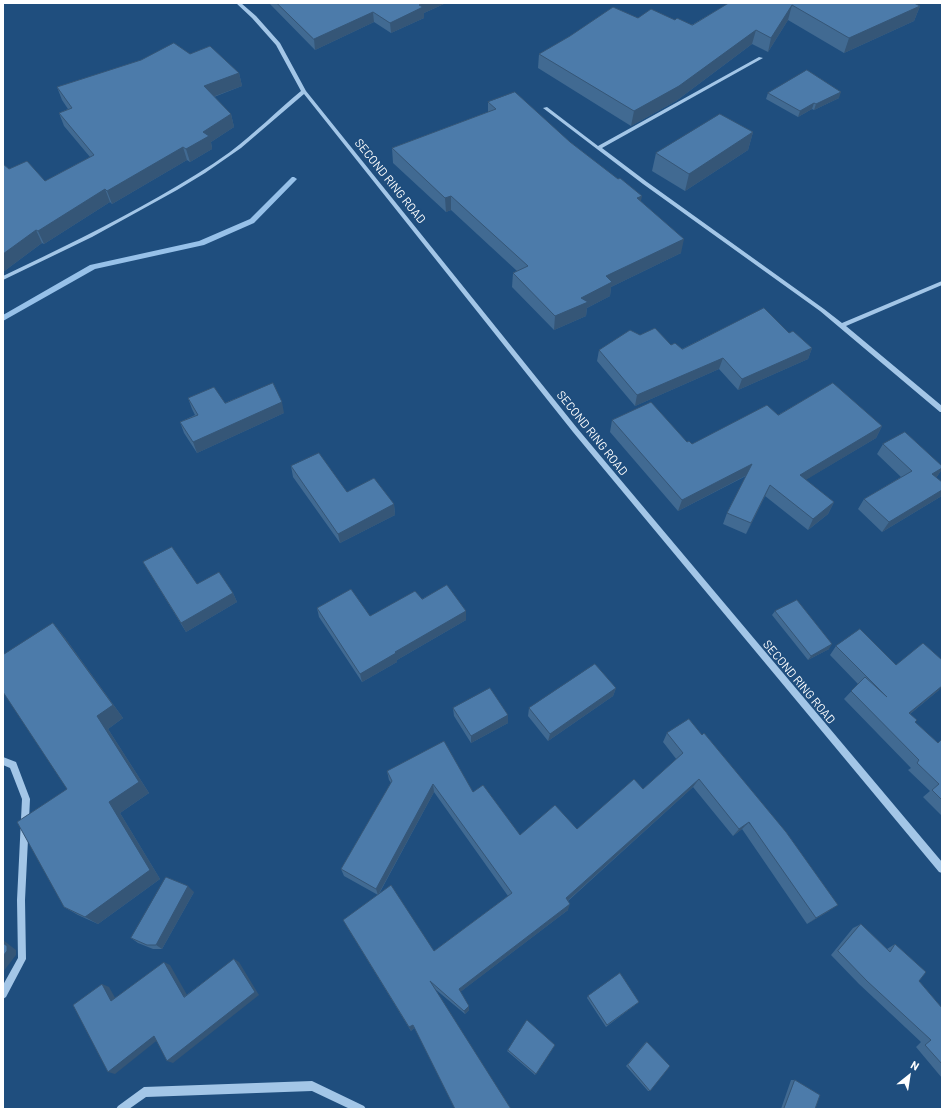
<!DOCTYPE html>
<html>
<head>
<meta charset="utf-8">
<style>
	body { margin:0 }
	#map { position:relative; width:945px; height:1112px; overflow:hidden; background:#1f4e7e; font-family:Barlow,sans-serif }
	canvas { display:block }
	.frame { position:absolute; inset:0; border:4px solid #fff; pointer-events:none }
	.north { position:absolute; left:889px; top:1056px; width:40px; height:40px; -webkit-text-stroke:3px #1f4e7e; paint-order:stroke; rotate:30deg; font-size:11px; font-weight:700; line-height:16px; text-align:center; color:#fff }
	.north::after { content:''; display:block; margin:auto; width:14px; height:18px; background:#fff; clip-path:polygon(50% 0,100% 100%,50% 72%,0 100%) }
</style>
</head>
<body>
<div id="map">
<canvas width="945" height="1112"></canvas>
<div class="frame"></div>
<div class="north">N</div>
</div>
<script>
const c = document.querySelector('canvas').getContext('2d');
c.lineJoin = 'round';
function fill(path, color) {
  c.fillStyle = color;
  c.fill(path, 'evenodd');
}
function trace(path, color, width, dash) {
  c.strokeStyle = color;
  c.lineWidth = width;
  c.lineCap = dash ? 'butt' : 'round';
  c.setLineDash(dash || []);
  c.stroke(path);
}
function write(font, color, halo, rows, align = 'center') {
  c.font = font + ' Barlow,sans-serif';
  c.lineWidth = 3.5;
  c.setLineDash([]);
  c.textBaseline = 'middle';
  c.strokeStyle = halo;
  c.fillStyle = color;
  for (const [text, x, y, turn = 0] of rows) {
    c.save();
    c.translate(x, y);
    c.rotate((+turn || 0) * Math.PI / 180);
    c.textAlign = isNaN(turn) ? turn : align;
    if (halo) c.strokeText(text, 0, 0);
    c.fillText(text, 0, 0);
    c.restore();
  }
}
fill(new Path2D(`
	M292,177H294L297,179L254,223L204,245L95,269L3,321V315L90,265L199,241L250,219Z`), '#97c1e9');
fill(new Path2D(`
	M236,3H241L256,16L280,43L306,91L577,428L942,862V873L939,872L573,432L304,94L241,148L205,173L177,190L92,237L3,280V276C56,251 109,225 160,196C184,182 208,168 230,152C255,133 277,111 301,91L276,45L252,18Z
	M759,57L763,58L602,148L647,182L824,309L842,323L942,281V285L846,326L942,406V412H940L820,311L643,184L543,108L547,107L598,146Z
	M3,757L16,762L30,799L25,900L26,959L6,997L3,999V985L18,958L17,900L22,799L10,768L3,765Z
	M312,1081L364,1106L366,1109H350L312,1091L146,1097L129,1109H116L118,1106L144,1087Z`), '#a3c6e7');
fill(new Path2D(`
	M269,3H446L424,13V18L391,33L374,22L315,50Z
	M729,3L920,6L914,21L844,53L788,20L768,52L752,44L676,101L631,126L538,68L539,54L638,18L675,20L692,25Z
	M190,54L239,73L242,86L214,97L231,114L234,127L211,142L212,149L190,162L187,160L112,204L110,202L44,244L42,243L3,272V164L9,169L45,181L90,157L64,126L59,113L68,109L62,100L57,87Z
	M768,93L839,98L814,110L812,109L798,117L766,99Z
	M488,102L570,142L641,202L681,253L611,287L610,296L587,308L586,316L554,330L512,287L513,273L517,271L451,210L446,212L393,163L392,148L488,112Z
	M753,132L748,150L685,191L652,171L656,153Z
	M789,333L812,348L808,359L738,390L719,369L635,406L597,361L599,350L640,335L671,345L682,349Z
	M188,398L225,403L284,413L197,453L184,433L180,422L195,415L192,409Z
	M778,415L882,426L876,438L805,480L834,502L828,514L808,530L765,496L746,534L723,524L727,513L746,476L678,511L610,432L612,420L692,444Z
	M883,444L942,466V469L936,478L942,490V495L940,497L882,532L858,509L864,499L901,477L877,454Z
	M291,466L347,492L394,504L395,515L340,543L293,477Z
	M143,562L197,584L233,593L237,602L186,632Z
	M422,599L466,620L397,660V662L362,682L319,617L317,608L370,616Z
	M775,611L829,649L808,660L772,615Z
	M53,623L65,638L123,718L108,729L149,793L120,813L160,879L98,924L78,915L64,907L67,789Z
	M836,646L896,665L939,690L910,714L915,722L938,743L942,740V816L923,797L930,791L908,770L911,768L844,699L858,684L830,655Z
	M616,688L613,696L548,741L528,716L529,708Z
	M453,708L508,723L471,743L454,716Z
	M667,733L829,911L807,924L742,829L733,836L693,787L568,901V910L460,992L469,1010L465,1014L435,989L414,1028L411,1031L346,925L378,895L344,876L341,869L391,783L389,780L387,771L473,792L520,835L577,829L643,789L677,760L663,742ZM434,792L508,896L434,951L379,894Z
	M194,892L162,949H153L138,943L131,938Z
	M861,924L887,949L895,944L919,981L942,1008V1078L916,1047L921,1042L859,984L831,955L853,928Z
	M588,996L639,1002L606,1027L587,998Z
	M647,1042L650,1091H648L626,1066L645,1043Z
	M555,1045L535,1075L507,1051L508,1050Z
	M791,1080H795L815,1109H781Z`), '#416a92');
fill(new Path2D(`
	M423,3H446L424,13V18L391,33L390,23L419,5Z
	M792,5L788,20L768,52L771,38Z
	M920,6L914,21L844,53L849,38Z
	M373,12L374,22L315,50L314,39Z
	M756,30L752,44L676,101L631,126L634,111Z
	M239,73L242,86L207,99L204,86Z
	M841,92L839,98L814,110L816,104Z
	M814,103L812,109L798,117L800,111Z
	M231,114L234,127L211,142L212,149L190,162L186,149L203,132Z
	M753,132L748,150L685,191L689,174Z
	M183,147L187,160L112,204L107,191Z
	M105,189L110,202L44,244L38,231Z
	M451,196V210L446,212L445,198Z
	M642,196L639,211L637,198Z
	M36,230L42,243L3,272V254Z
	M684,239L681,253L611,287L610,296L587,308L586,316L554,330L555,316L581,298L606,276Z
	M812,348L808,359L738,390L742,379Z
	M723,358L719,369L635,406L637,395Z
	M282,402L284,413L197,453L193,442Z
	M882,426L876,438L794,487L800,475Z
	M752,464L747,475L678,511L682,500Z
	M942,468V469L936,478L932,474Z
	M770,485L765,496L746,534L751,523Z
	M942,490V495L940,497L882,532L889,522Z
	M834,502L828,514L808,530L813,519Z
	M394,504L395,515L340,543L338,534Z
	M233,593L237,602L186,632L181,623Z
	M466,611V620L397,660V662L362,682L360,674L395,652Z
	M53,623L65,638L123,718L108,729L149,793L120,813L160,879L98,924L85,917L109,802L97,716Z
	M832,644L829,649L808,660L811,656Z
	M942,686V687L939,690L901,721L909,713Z
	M616,688L613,696L548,741L550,734Z
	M508,715V723L471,743V736Z
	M699,779L693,787L564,904L566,898Z
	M433,784L434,792L378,895L376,889Z
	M749,822L742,829L733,836L739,829Z
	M188,886L194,892L162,949L156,945Z
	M570,904L568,910L459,993V989Z
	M838,905L829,911L807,924L816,918Z
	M3,940L16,950V955L3,972Z
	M234,959L239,962L259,995L173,1063L167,1061Z
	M164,962L170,965L190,1000L184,997Z
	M102,984L109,987L118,1003L111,1001Z
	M469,1006V1010L465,1014L464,1011Z
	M413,1025L414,1028L411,1031L409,1027Z
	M154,1036L160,1038L115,1074L108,1072Z`), '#355677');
const building = new Path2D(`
	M277,3H423L419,5L423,7L390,23L373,12L314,39Z
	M729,3H914L920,6L849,38L792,5L771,38L756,30L679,86L634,111L539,54L570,36L613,7L638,18L651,9L675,20L677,18L692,25Z
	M174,43L190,54L210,46L239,73L204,86L231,114L203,132L209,136L186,149L183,147L107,191L105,189L38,231L36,230L3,254V164L9,169L27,161L45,181L94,155L59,113L72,108L57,87L141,60Z
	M807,70L841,92L816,104L814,103L800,111L768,93Z
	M515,92L570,142L618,179L620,178L642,196L637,198L684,239L606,276L612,282L581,298L588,302L555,316L513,273L528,266L451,196L445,198L392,148L496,109L488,102Z
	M720,114L753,132L689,174L656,153Z
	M764,308L789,333L793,331L812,348L742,379L723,358L637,395L599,350L630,330L640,335L655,328L671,345L675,343L682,349Z
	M273,383L282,402L193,442L180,422L198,415L188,398L214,387L225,403Z
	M833,383L882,426L800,475L834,502L813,519L770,485L751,523L727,513L752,464L682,500L612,420L651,402L687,442L689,441L692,444L767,405L778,415Z
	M905,432L942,466V468L932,474L942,482V490L889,522L864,499L912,471L883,444Z
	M319,453L347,492L374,478L394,504L338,534L291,466Z
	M172,547L197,584L219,572L233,593L181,623L143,562Z
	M447,585L466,611L395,652L396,653L360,674L317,608L351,589L370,616L415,591L422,599Z
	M797,600L832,644L811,656L775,611Z
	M53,623L113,705L97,716L139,782L109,802L150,870L85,917L64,907L17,822L67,789L3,692V655Z
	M860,629L896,665L923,643L942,660V686L909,713L917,720L915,722L938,743L941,740H942V800L932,790L939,784L917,763L919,760L851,691L865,677L887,697L836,646Z
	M595,664L616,688L550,734L529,708Z
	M490,688L508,715L471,736L453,708Z
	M689,719L702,735L704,733L786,832L838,905L816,918L749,822L739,829L699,779L566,898L570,904L459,989L469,1006L464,1011L430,981L511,1109H455L413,1025L409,1027L343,920L391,885L434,951L512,893L433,784L376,889L341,869L392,781L387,771L444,741L473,792L483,785L520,835L555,805L577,829L634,779L643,789L683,753L667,733Z
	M166,877L188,886L156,945H147L131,938Z
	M861,924L890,952L895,944L926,972L919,981L942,1008V1064L925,1045L931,1040L867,981L838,951Z
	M3,943L7,946V951L3,956Z
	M234,959L255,992L167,1061L154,1036L108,1072L73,1005L102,984L111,1001L164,962L184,997Z
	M620,973L639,1002L607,1025L588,996Z
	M527,1020L555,1045L536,1074L508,1050Z
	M647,1042L670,1066L650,1091L628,1065Z
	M795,1080L820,1095L815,1109H784Z`);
fill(building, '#4c7baa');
trace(building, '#355677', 1);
write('12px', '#fff', '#1f4e7e', [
	["SECOND RING ROAD",390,181,51],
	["SECOND RING ROAD",592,433,51],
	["SECOND RING ROAD",799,682,50]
]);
</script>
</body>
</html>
